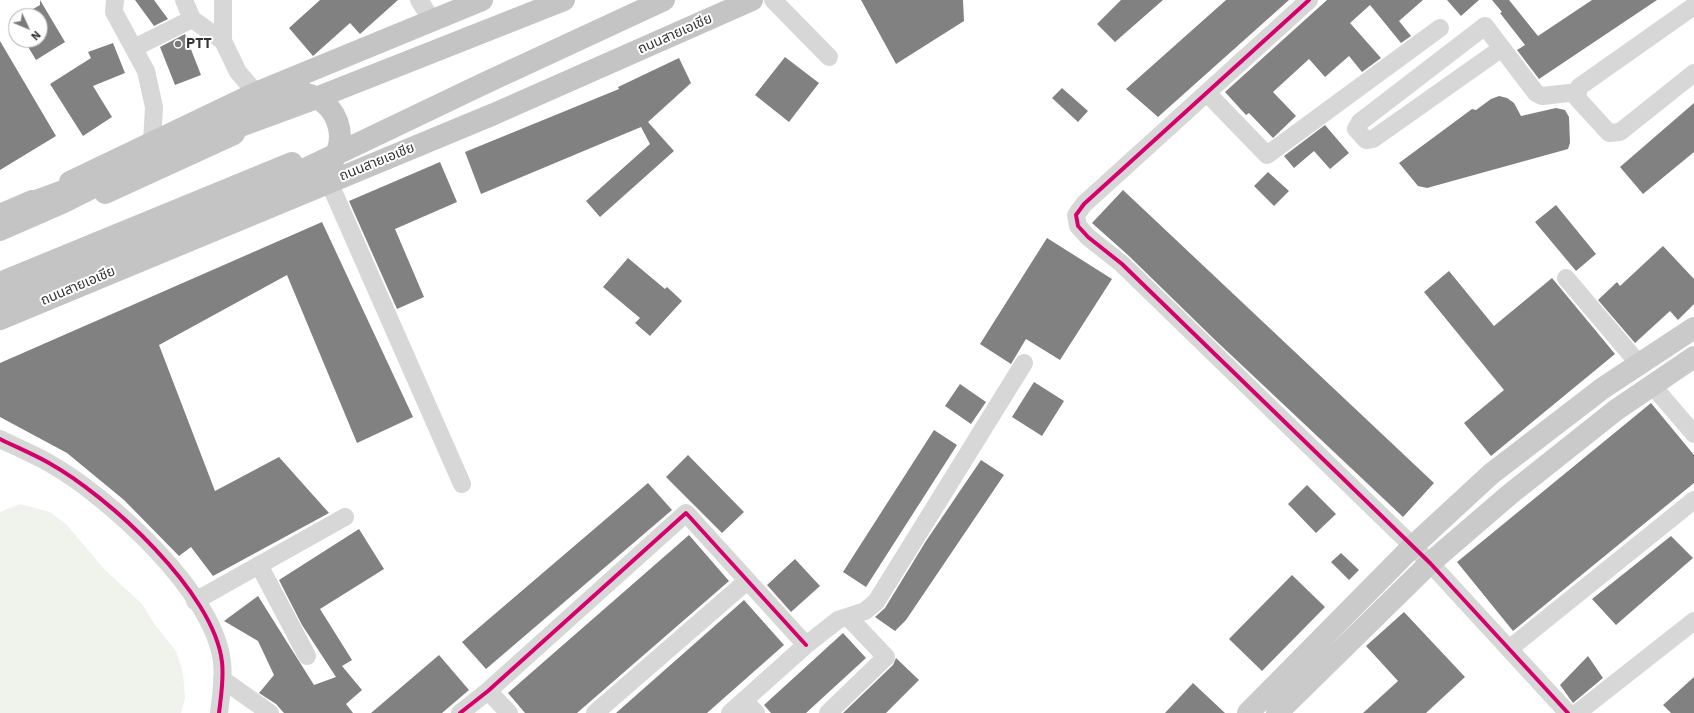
<!DOCTYPE html>
<html>
<head>
<meta charset="utf-8">
<style>
	body { margin:0 }
	#map { position:relative; width:1694px; height:713px; overflow:hidden; background:#fff; font-family:"IBM Plex Sans",sans-serif }
	canvas { display:block }
	.north { position:absolute; left:8px; top:8px; width:40px; height:40px; box-sizing:border-box; background:#fff; border:1px solid #adadad; border-radius:50%; rotate:134deg; font-size:11px; font-weight:700; line-height:16px; text-align:center; color:#333 }
	.north::after { content:''; display:block; margin:auto; width:14px; height:18px; background:#7a7a7a; clip-path:polygon(50% 0,100% 100%,50% 72%,0 100%) }
</style>
</head>
<body>
<div id="map">
<canvas width="1694" height="713"></canvas>
<div class="north">N</div>
</div>
<script>
const c = document.querySelector('canvas').getContext('2d');
c.lineJoin = 'round';
function fill(path, color) {
  c.fillStyle = color;
  c.fill(path, 'evenodd');
}
function trace(path, color, width, dash) {
  c.strokeStyle = color;
  c.lineWidth = width;
  c.lineCap = dash ? 'butt' : 'round';
  c.setLineDash(dash || []);
  c.stroke(path);
}
function write(font, color, halo, rows, align = 'center') {
  c.font = font + ' "IBM Plex Sans","Noto Sans Thai",sans-serif';
  c.lineWidth = 4;
  c.setLineDash([]);
  c.textBaseline = 'middle';
  c.strokeStyle = halo;
  c.fillStyle = color;
  for (const [text, x, y, turn = 0] of rows) {
    c.save();
    c.translate(x, y);
    c.rotate((+turn || 0) * Math.PI / 180);
    c.textAlign = isNaN(turn) ? turn : align;
    if (halo) c.strokeText(text, 0, 0);
    c.fillText(text, 0, 0);
    c.restore();
  }
}
fill(new Path2D(`
	M20,504L50,512L66,524L104,569L142,604L155,625L176,651L183,673L185,698L181,713H0V512Z`), '#f0f3ec');
fill(new Path2D(`
	M40,0L65,42L36,60L24,40H40V16H21L40,5Z
	M135,0H154L168,19L154,26Z
	M320,0H398L360,34L350,23L313,56L289,28Z
	M861,0H963L964,21L896,64Z
	M1121,0H1163L1115,42L1097,24Z
	M1226,0H1289L1158,117L1126,89Z
	M1327,0H1423L1399,21L1411,36L1401,43L1370,5L1350,23L1381,58L1362,72L1349,56L1325,77L1309,59L1273,92L1296,116L1273,138L1249,113L1246,115L1225,92Z
	M1447,0H1479L1461,16Z
	M1492,0H1509L1538,36L1592,0H1657L1539,79L1517,50L1525,45L1500,13L1502,12Z
	M185,34L201,75L175,85L160,47Z
	M0,41L56,136L0,170Z
	M113,43L125,73L93,86L112,117L83,136L50,84L91,58L88,52Z
	M785,57L819,83L789,122L755,95Z
	M679,58L691,83L648,122L674,151L600,217L586,201L650,144L641,127L481,194L465,152L619,89L618,87Z
	M1062,88L1088,111L1078,122L1052,98Z
	M1499,96L1507,98L1514,103L1521,116L1556,108L1565,110L1569,117L1570,143L1568,149L1427,188L1418,186L1399,163L1472,109L1476,110L1491,99Z
	M1694,103V152L1643,194L1620,167Z
	M1325,125L1349,153L1330,169L1314,151L1294,168L1284,156Z
	M440,162L457,202L395,229L424,297L397,309L349,201Z
	M1268,172L1289,191L1274,206L1254,186Z
	M1123,190L1434,483L1403,517L1213,338L1129,256L1092,223Z
	M1556,205L1596,254L1576,271L1535,222Z
	M322,222L413,417L357,443L287,275L159,345L215,491L279,457L329,513L213,576L191,547L179,556L124,500L67,453L0,417V363Z
	M1047,238L1112,279L1060,360L1026,339L1011,364L980,344Z
	M1663,246L1694,279V304L1678,320L1670,311L1635,343L1598,300L1617,282L1620,286Z
	M628,258L665,289L667,287L682,301L650,336L635,323L640,318L603,287Z
	M1449,271L1494,326L1552,278L1615,354L1491,456L1464,423L1504,390L1424,292Z
	M1034,382L1064,401L1042,436L1012,417Z
	M960,384L986,402L971,424L945,406Z
	M1651,403L1694,455V483L1513,631L1457,562Z
	M934,430L957,445L866,587L843,572Z
	M688,455L744,512L722,533L666,477Z
	M981,460L1004,475L906,620L895,631L875,617L885,608L926,541Z
	M648,483L672,510L486,669L462,642Z
	M1307,485L1336,514L1316,533L1288,504Z
	M359,529L384,569L320,609L352,660L342,666L362,690L346,704L353,713H284L276,704L259,693L274,675L258,641L224,621L258,596L314,685L336,677L302,625L279,580Z
	M689,535L729,581L577,713H525L508,693Z
	M1671,536L1693,558L1616,625L1592,599Z
	M1341,553L1359,570L1349,580L1331,562Z
	M795,559L820,586L791,612L767,585Z
	M1292,575L1325,607L1262,671L1229,639Z
	M744,600L784,645L707,713H616Z
	M1404,612L1465,677L1426,713H1363L1398,681L1366,646Z
	M843,633L866,658L806,713H771L764,705Z
	M439,655L469,690L442,713H371Z
	M1588,656L1603,678L1573,703L1560,685Z
	M896,658L919,680L886,713H843L893,665Z
	M1694,677V713H1671L1663,705Z
	M1193,683L1225,713H1165Z`), '#818181');
trace(new Path2D(`
	M115,0L114,12L146,71L154,107L152,142
	M184,0L192,19L223,41L238,72L256,93
	M223,0V41
	M419,0L432,20
	M773,0L829,57
	M1309,0L1084,204L1076,215L1078,226L1088,237L1122,264L1430,563L1568,713
	M1694,6L1579,87L1577,98L1609,133L1620,132L1694,73
	M134,48L192,19
	M1502,48L1373,139L1366,140L1356,129L1360,122L1485,26L1536,93L1542,96L1578,92
	M1207,93L1267,155L1440,28
	M329,182L462,484
	M1566,278L1639,364
	M1652,385L1694,434
	M0,439C16,447 33,454 49,463C108,496 214,592 222,662C224,679 221,696 219,713
	M259,565L307,656
	M195,601L345,517
	M1509,649L1694,500
	M222,679L270,713
	M488,691L509,713
	M744,700L756,713
	M460,713L488,691L686,513L806,645
	M595,713L747,581
	M730,713L806,645L838,620L865,611L876,602L1024,363
	M828,713L886,657L848,617
	M1577,713L1694,621`), '#d7d7d7', 18);
trace(new Path2D(`
	M1248,713L1413,546L1491,474L1603,388L1694,328
	M1277,713L1430,563L1509,495L1616,410L1694,357`), '#cacaca', 22);
trace(new Path2D(`
	M216,135L306,102L564,0
	M70,182L256,93L482,0
	M276,183L485,83L664,0
	M105,193L234,134
	M19,207L88,182
	M0,215L32,201
	M0,283L292,163
	M0,319L494,114L752,0`), '#c4c4c4', 22);
trace(new Path2D(`
	M0,230L62,203L282,93C338,83 363,151 313,178L88,265L0,303`), '#c4c4c4', 22);
trace(new Path2D(`
	M1309,0L1084,204L1076,215L1078,226L1088,237L1122,264L1430,563L1568,713
	M0,439C16,447 33,454 49,463C108,496 214,592 222,662C224,679 221,696 219,713
	M460,713L488,691L686,513L806,645`), '#d6006c', 4);
for (const [x, y, r, color] of [
	[178,44,4,"#7a7a7a"]
]) {
  const dot = new Path2D();
  dot.arc(x, y, r, 0, 2 * Math.PI);
  c.fillStyle = color;
  c.fill(dot);
  trace(dot, '#fff', 1.5);
}
write('14px', '#333', '#fff', [
	["ถนนสายเอเชีย",675,34,-24],
	["ถนนสายเอเชีย",377,162,-22],
	["ถนนสายเอเชีย",78,286,-23]
]);
write('bold 14px', '#333', '#fff', [
	["PTT",186,44]
], 'left');
</script>
</body>
</html>
